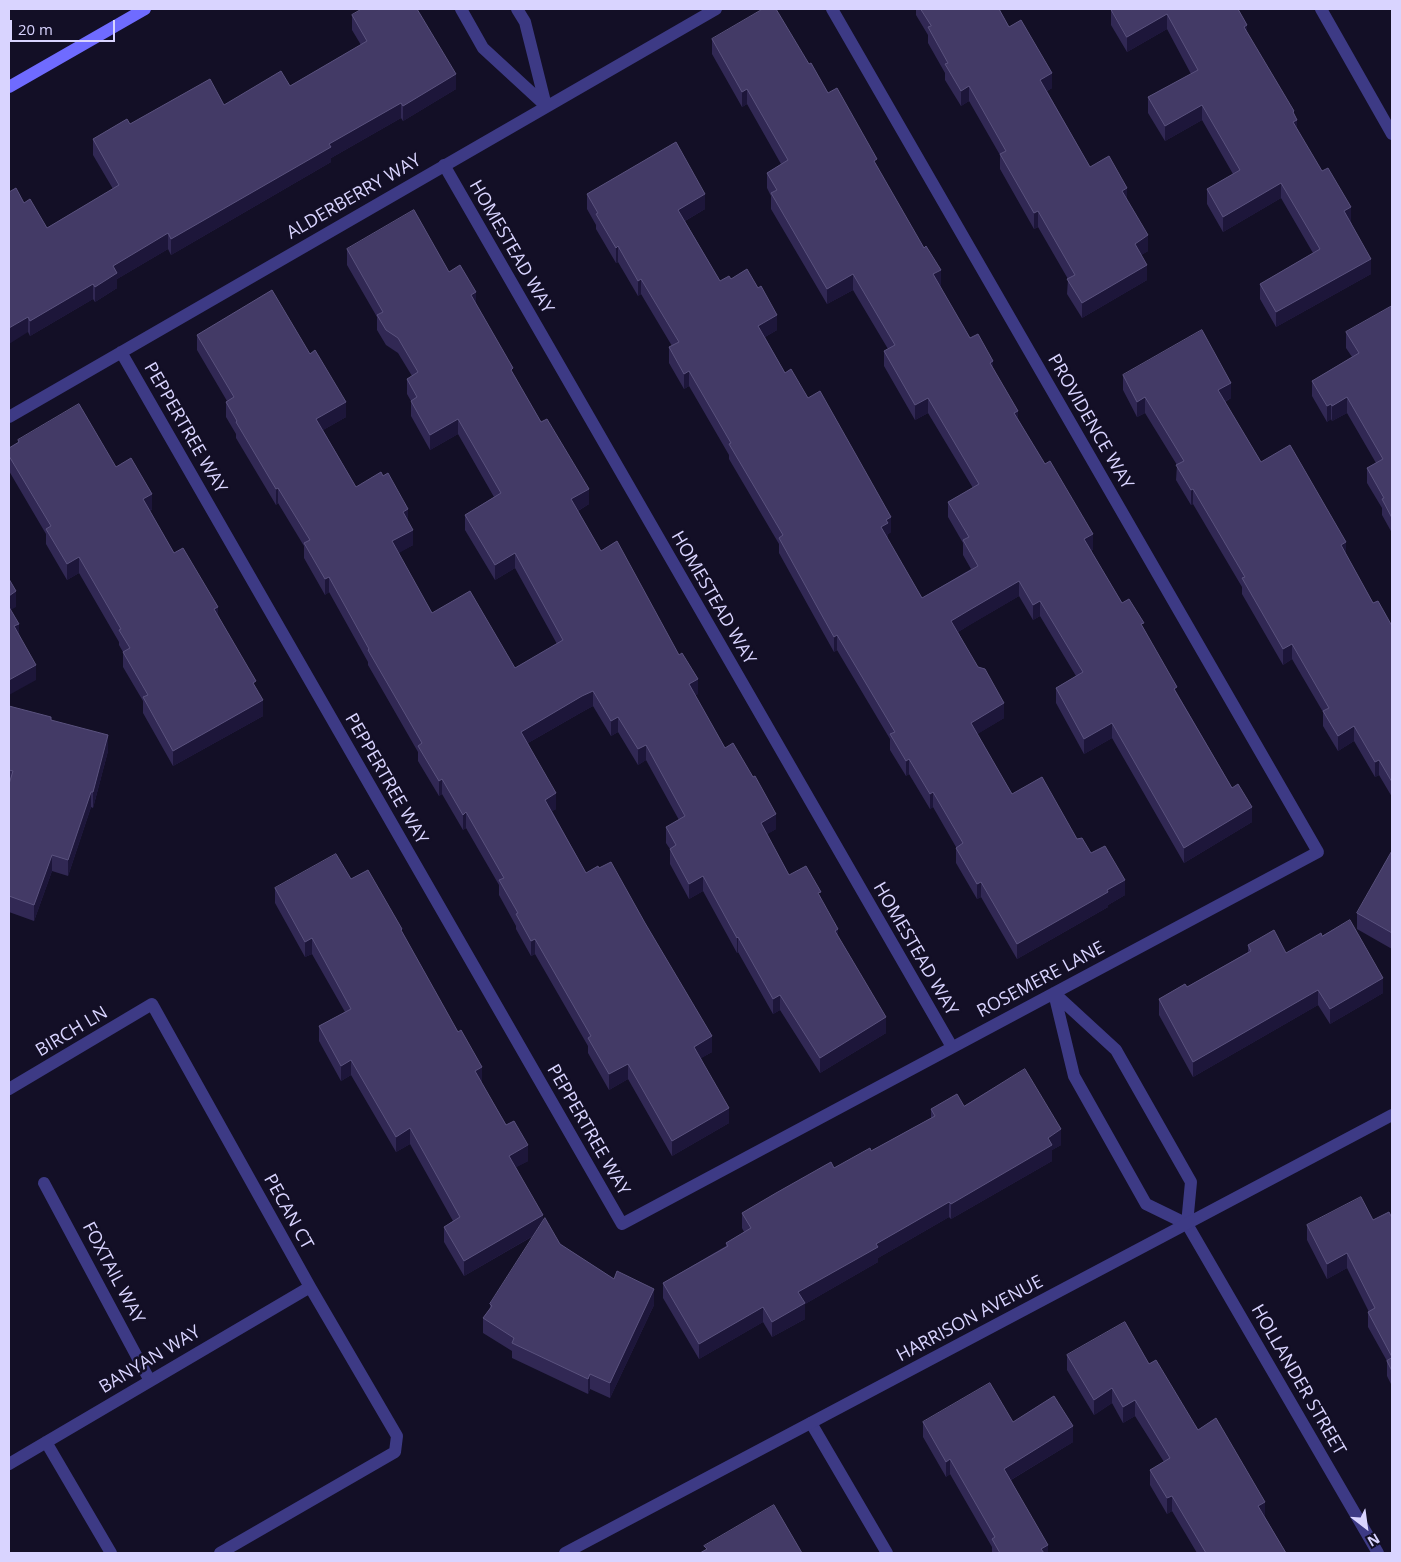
<!DOCTYPE html>
<html>
<head>
<meta charset="utf-8">
<style>
	body { margin:0 }
	#map { position:relative; width:1401px; height:1562px; overflow:hidden; background:#130f26; font-family:"Open Sans",sans-serif }
	canvas { display:block }
	.frame { position:absolute; inset:0; border:10px solid #d9d4ff; pointer-events:none }
	.north { position:absolute; left:1341px; top:1502px; width:50px; height:50px; -webkit-text-stroke:4px #130f26; paint-order:stroke; rotate:150deg; font-size:14px; font-weight:700; line-height:20px; text-align:center; color:#d9d4ff }
	.north::after { content:''; display:block; margin:auto; width:18px; height:22px; background:#d9d4ff; clip-path:polygon(50% 0,100% 100%,50% 72%,0 100%) }
	.scale { position:absolute; left:10px; top:20px; width:105px; height:22px; box-sizing:border-box; border:2px solid #d9d4ff; border-top:0; padding-left:6px; font-size:15px; line-height:18px; white-space:nowrap; color:#d9d4ff; -webkit-text-stroke:4px #130f26; paint-order:stroke }
</style>
</head>
<body>
<div id="map">
<canvas width="1401" height="1562"></canvas>
<div class="frame"></div>
<div class="north">N</div>
<div class="scale">20 m</div>
</div>
<script>
const c = document.querySelector('canvas').getContext('2d');
c.lineJoin = 'round';
function trace(path, color, width, dash) {
  c.strokeStyle = color;
  c.lineWidth = width;
  c.lineCap = dash ? 'butt' : 'round';
  c.setLineDash(dash || []);
  c.stroke(path);
}
function fill(path, color) {
  c.fillStyle = color;
  c.fill(path, 'evenodd');
}
function write(font, color, halo, rows, align = 'center') {
  c.font = font + ' "Open Sans",sans-serif';
  c.lineWidth = 5;
  c.setLineDash([]);
  c.textBaseline = 'middle';
  c.strokeStyle = halo;
  c.fillStyle = color;
  for (const [text, x, y, turn = 0] of rows) {
    c.save();
    c.translate(x, y);
    c.rotate((+turn || 0) * Math.PI / 180);
    c.textAlign = isNaN(turn) ? turn : align;
    if (halo) c.strokeText(text, 0, 0);
    c.fillText(text, 0, 0);
    c.restore();
  }
}
trace(new Path2D(`
	M9,1089L152,1004L310,1287L397,1436L395,1452L220,1553
	M44,1183L150,1381
	M46,1442L111,1553
	M9,1464L310,1287`), '#3d3a85', 12);
trace(new Path2D(`
	M461,9L483,48L546,106
	M517,9L525,22L546,106
	M1321,9L1392,134
	M444,165L952,1047
	M121,352L622,1224L1318,852L832,9
	M9,417L716,9
	M1054,993L1116,1050L1191,1182L1187,1224
	M1054,993L1074,1076L1146,1204L1187,1224
	M1187,1224L1378,1553
	M811,1423L887,1553`), '#3d3a85', 12);
trace(new Path2D(`
	M565,1553L1392,1115`), '#3d3a85', 12);
trace(new Path2D(`
	M9,87L145,9`), '#6f6bff', 12);
fill(new Path2D(`
	M916,9H999L1009,27L1052,88L1047,91L1090,167L1127,200L1148,251L1141,255L1147,280L1082,318L1067,294L1068,279L1038,227L1034,229L1000,169V155L969,101L961,106L945,80V73L928,43V35L916,15Z
	M1111,9H1238L1247,32L1294,115L1297,129L1351,222L1371,274L1276,327L1260,299V284L1313,253L1281,198L1223,232L1207,204V189L1233,174L1202,120L1165,141L1148,113V97L1191,74L1167,29L1127,52L1111,25Z
	M352,15L456,89L403,121L401,118L331,158V162L171,255L168,249L117,279V288L95,302L93,299L30,336L28,332L24,203L47,228L113,189L93,155V139L130,124L224,105L290,86L361,45L352,30Z
	M712,39L809,64L877,166L941,285L939,286L970,338L993,368L1018,419L1093,549L1091,551L1122,603L1144,629L1177,693L1252,822L1184,863L1112,738L1084,754L1056,703V688L1076,676L1040,616L1033,620L1019,596L971,624L958,632L1004,718L977,734L1012,794L1077,839L1091,853L1125,895L1108,905V907L1017,959L981,897L977,899L956,863V847L933,807L930,809L909,774L906,776L890,750V739L837,650L834,652L820,627L779,553V544L729,459V455L689,386L684,389L669,363V347L672,346L641,294L638,296L618,262L616,263L596,229V225L587,209V194L705,209L685,221L720,281L731,279L777,330L765,337L785,373L808,398L891,532L888,534L887,538L922,598L971,569L963,555V543L948,517V502L973,488L928,413L915,420L884,366V351L888,349L853,290L827,304L771,209V196L767,188V173L781,164L747,104L742,107L712,54Z
	M347,249L449,272L476,304L513,374L589,504L578,511L601,551L698,694L695,695L725,748L776,829L767,834L789,875L821,899L838,937L886,1033L820,1073L780,1010L773,1014L738,952L737,953L703,891L689,899L670,864V849L666,843V827L679,820L646,760L638,765L618,732L611,736L593,706L582,712L528,743L556,809L552,811L586,873L712,1052L701,1058L729,1123L672,1156L628,1079L609,1090L588,1053V1046L535,954L531,956L516,929V926L499,895V885L466,828L463,830L442,794L439,796L418,761V752L368,665V662L329,592L325,595L304,558V546L278,503L276,505L236,438V434L226,417V402L227,401L197,350V335L346,417L323,430L356,487L408,521L413,545L398,553L432,613L515,668L557,644L515,568L495,580L465,530V515L494,497L458,434L430,450L411,416V401L407,394V379L412,376L398,353L386,345L377,330V317L347,265Z
	M1392,306V533L1382,515V508L1367,483V468L1376,463L1347,413L1332,421L1331,419L1327,422L1312,396V381L1352,357L1346,348V332Z
	M1123,375L1231,398L1225,402L1261,462L1346,554L1373,603L1392,626V797L1379,775L1375,777L1354,741L1338,751L1323,726V712L1292,659L1283,665L1242,594V587L1193,504L1191,505L1176,480L1177,465L1145,413L1137,417L1123,390Z
	M18,440L116,467L152,509L150,511L174,553L218,615L256,689L263,716L173,766L143,713V701L123,667V652L119,645V642L79,573L67,580L46,544V534L9,471V448L18,443Z
	M9,706L51,720L108,751L93,808L91,807L68,876L52,871L34,921L9,912Z
	M1392,851V949L1357,929V913Z
	M351,879L402,933L481,1082L528,1161L516,1167L543,1222L560,1244L654,1305L610,1398L590,1389L588,1394L512,1358V1351L483,1333V1318L490,1308V1304L535,1235L464,1276L444,1242V1227L453,1221L410,1144L396,1152L351,1075L341,1081L319,1041V1026L345,1012L312,954L305,957L275,903V888Z
	M1322,936L1383,993L1330,1024L1318,1005L1193,1077L1159,1015V999L1187,987L1248,952V945L1286,953Z
	M964,1106L1061,1145L1052,1150V1161L951,1219L949,1217L878,1258V1262L805,1304V1319L772,1337L763,1322L699,1359L663,1298V1283L726,1246V1243L744,1232L742,1228V1213L834,1168L871,1151L931,1118V1109Z
	M1392,1218V1386L1387,1376V1361L1368,1327V1312H1369L1347,1268L1327,1279L1307,1240V1225Z
	M1067,1355L1149,1364L1198,1430L1265,1517L1286,1553H1197L1172,1511L1167,1514L1150,1485V1470L1164,1462L1135,1416L1123,1423L1112,1403L1094,1415L1067,1370Z
	M923,1422H1013L1073,1442L1011,1480L1048,1553H992V1547L950,1474L946,1477L923,1437Z`), '#312854');
fill(new Path2D(`
	M1167,14V29L1127,52V37Z
	M1247,25V40L1244,27Z
	M1052,73V88L1040,95V80Z
	M456,74V89L403,121V106Z
	M969,86V101L961,106V91Z
	M747,89V104L742,107V92Z
	M401,103V118L331,158V162L171,255V239L329,144Z
	M1202,105V120L1165,141V126Z
	M1294,111V121L1297,120V135L1293,138V112Z
	M1281,183V198L1223,232V217Z
	M1127,188V204L1122,191Z
	M705,194V209L678,225V210Z
	M1351,207V222L1344,227V211Z
	M1038,211V227L1034,229V213Z
	M168,233V249L117,279V288L95,302V287L113,266Z
	M1148,235V251L1135,259V244Z
	M618,246V262L616,263V248Z
	M1371,259V274L1276,327V312Z
	M1147,265V280L1082,318V303Z
	M941,270V285L933,289V274Z
	M853,274V290L827,304V289Z
	M641,279V294L638,296V281Z
	M93,284V299L30,336V321Z
	M476,292V307L471,295Z
	M777,315V330L758,341V326Z
	M28,317V332L9,344V328Z
	M993,361V376L990,363Z
	M689,371V386L684,389V374Z
	M1231,383V398L1218,405V390Z
	M1145,397V413L1137,417V402Z
	M1347,397V413L1332,421V406Z
	M928,398V413L915,420V405Z
	M346,402V417L316,434V419Z
	M1331,404V419L1327,422V406Z
	M1018,411V426L1014,413Z
	M458,419V434L430,450V435Z
	M278,488V503L276,505V489Z
	M589,489V504L571,515V499Z
	M1193,489V504L1191,505V490Z
	M152,494V509L143,514V499Z
	M408,509V524L403,512Z
	M891,517V532L888,534V538L881,542V527L886,520Z
	M413,530V545L392,557V541Z
	M1093,534V549L1084,555V539Z
	M1346,542V557L1341,545Z
	M515,553V568L495,580V565Z
	M79,557V573L67,580V564Z
	M329,577V592L325,595V579Z
	M1019,581V596L951,636V621Z
	M16,591V607L9,611V596Z
	M1040,601V616L1033,620V605Z
	M218,607V622L214,609Z
	M19,624V639L14,626Z
	M837,635V650L834,652V637Z
	M1292,644V659L1283,665V649Z
	M36,665V680L9,695V680Z
	M698,679V694L689,699V684Z
	M593,691V706L582,712L521,747V732L582,696Z
	M263,700V716L173,766V751Z
	M1004,703V718L971,738V723Z
	M618,717V732L611,736V721Z
	M1112,723V738L1084,754V739Z
	M1354,726V741L1338,751V736Z
	M108,735V751L93,808V792Z
	M646,745V760L638,765V749Z
	M909,759V774L906,776V761Z
	M1379,760V775L1375,777V762Z
	M442,779V794L439,796V781Z
	M91,792V807L68,876V860Z
	M933,792V807L930,809V794Z
	M556,793V809L545,815V800Z
	M1252,807V822L1184,863V848Z
	M466,812V828L463,830V815Z
	M776,814V829L761,838V823Z
	M52,855V871L34,921V905Z
	M703,876V891L689,899V884Z
	M1125,880V895L1108,905V907L1017,959V944Z
	M981,882V897L977,899V884Z
	M838,929V944L835,931Z
	M738,937V952L737,953V938Z
	M312,938V954L305,957V942Z
	M535,939V954L531,956V941Z
	M1383,978V993L1330,1024V1009Z
	M1318,990V1005L1193,1077V1062Z
	M780,995V1010L773,1014V999Z
	M886,1017V1033L820,1073V1058Z
	M712,1036V1052L694,1062V1047Z
	M351,1060V1075L341,1081V1066Z
	M628,1064V1079L609,1090V1074Z
	M482,1067V1082L475,1086V1071Z
	M729,1108V1123L672,1156V1141Z
	M410,1128V1144L396,1152V1137Z
	M1061,1129V1145L1052,1150V1161L951,1219V1204Z
	M528,1145V1161L509,1171V1156Z
	M949,1202V1217L878,1258V1262L805,1304V1319L772,1337V1322L798,1292L876,1244Z
	M543,1215V1230L464,1276V1261Z
	M1347,1253V1268L1327,1279V1264Z
	M654,1289V1305L610,1398V1383Z
	M763,1307V1322L699,1359V1344Z
	M590,1374V1389L588,1394V1379Z
	M1112,1388V1403L1094,1415V1400Z
	M1135,1400V1416L1123,1423V1407Z
	M1073,1426V1442L1004,1484V1469Z
	M950,1459V1474L946,1477V1462Z
	M1172,1496V1511L1167,1514V1498Z
	M1265,1502V1517L1258,1521V1506Z
	M1048,1545V1553H1041V1549Z`), '#1d163a');
const building = new Path2D(`
	M362,9H417L456,74L403,106L401,103L329,144L331,147L171,239L168,233L113,266L117,273L95,287L93,284L30,321L28,317L9,328V192L16,188L24,203L30,199L47,228L119,185L93,139L127,119L130,124L210,79L224,105L281,71L290,86L367,41L352,15Z
	M763,9H776L809,64L811,63L828,93L837,88L877,159L874,161L924,248L926,246L941,270L933,274L970,338L978,334L993,361L990,363L1018,411L1014,413L1045,464L1050,461L1093,534L1084,539L1122,603L1129,599L1144,623L1141,624L1177,687L1174,689L1232,788L1238,784L1252,807L1184,848L1112,723L1084,739L1056,688L1083,672L1040,601L1033,605L1019,581L971,609L951,621L978,667L985,669L1004,703L971,723L1012,794L1042,777L1077,839L1082,838L1091,853L1105,846L1125,880L1107,890L1108,892L1017,944L981,882L977,884L956,848L963,843L933,792L930,794L909,759L906,761L890,734L895,732L837,635L834,637L820,612L779,538L783,535L729,444L731,443L689,371L684,374L669,347L679,342L641,279L638,281L618,246L616,248L596,214L598,213L587,194L676,142L705,194L678,210L720,281L729,276L731,279L747,269L758,288L761,286L777,315L758,326L785,373L791,369L808,398L820,391L891,517L886,520L888,523L881,527L922,598L978,566L963,540L969,537L948,502L979,484L928,398L915,405L884,351L895,345L853,274L827,289L771,193L777,190L767,173L788,160L747,89L742,92L712,39Z
	M921,9H999L1009,27L1021,20L1052,73L1040,80L1090,167L1109,156L1127,188L1122,191L1148,235L1135,244L1147,265L1082,303L1067,279L1075,275L1038,211L1034,213L1000,154L1006,151L969,86L961,91L945,64L948,63L928,27L931,26Z
	M1111,9H1238L1247,25L1244,27L1294,111L1293,112L1297,120L1293,122L1322,171L1328,168L1351,207L1344,211L1371,259L1276,312L1260,284L1320,249L1281,183L1223,217L1207,189L1240,170L1202,105L1165,126L1148,97L1198,70L1167,14L1127,37Z
	M414,210L449,272L460,265L476,292L471,295L513,368L511,370L541,422L547,419L589,489L571,499L601,551L617,541L679,655L682,653L698,679L689,684L725,748L733,743L753,777L755,776L776,814L761,823L789,875L806,866L821,892L818,893L838,929L835,931L886,1017L820,1058L780,995L773,999L738,937L737,938L703,876L689,884L670,849L676,845L666,827L685,816L646,745L638,749L618,717L611,721L593,691L582,696L521,732L556,793L545,800L586,873L598,866L599,868L611,862L645,923L712,1036L694,1047L729,1108L672,1141L628,1064L609,1074L588,1038L591,1036L535,939L531,941L516,914L518,913L499,880L504,878L466,812L463,815L442,779L439,781L418,746L422,743L368,650L369,649L329,577L325,579L304,543L310,540L278,488L276,489L236,422L237,421L226,402L234,397L197,335L272,290L310,354L315,350L346,402L316,419L356,487L381,472L383,476L388,473L408,509L403,512L413,530L392,541L432,613L470,591L515,668L563,640L515,553L495,565L465,515L501,493L458,419L430,435L411,401L417,397L407,379L418,372L398,338L386,330L377,315L383,312L347,249Z
	M1392,306V518L1382,499L1384,498L1367,468L1383,459L1347,397L1332,406L1331,404L1327,406L1312,381L1359,353L1346,332Z
	M1202,330L1231,383L1218,390L1261,462L1290,445L1346,542L1341,545L1373,603L1378,601L1392,626V782L1379,760L1375,762L1354,726L1338,736L1323,711L1329,708L1292,644L1283,649L1242,578L1245,577L1193,489L1191,490L1176,465L1184,461L1145,397L1137,402L1123,375Z
	M79,404L116,467L131,458L152,494L143,499L174,553L183,548L218,607L214,609L256,681L253,683L263,700L173,751L143,697L148,695L123,652L130,648L119,630L121,629L79,557L67,564L46,529L51,526L9,456V448L19,442L18,440Z
	M9,579L16,591L9,596Z
	M9,607L19,624L14,626L36,665L9,680Z
	M9,706L51,717V720L108,735L93,792H91L68,860L52,855L34,905L9,896V784L13,771L9,770Z
	M1392,851V933L1357,913Z
	M336,854L351,879L368,870L402,929L401,930L458,1032L461,1030L482,1067L475,1071L506,1125L514,1121L528,1145L509,1156L543,1215L464,1261L444,1227L460,1217L410,1128L396,1137L351,1060L341,1066L319,1026L351,1009L312,938L305,942L275,888Z
	M1350,920L1383,978L1330,1009L1318,990L1193,1062L1159,999L1185,984L1187,987L1251,951L1248,945L1274,930L1286,953L1321,933L1322,936Z
	M1025,1069L1061,1129L1048,1138L1052,1145L951,1204L949,1202L876,1244L878,1247L798,1292L805,1303L772,1322L763,1307L699,1344L663,1283L728,1246L726,1243L751,1228L742,1213L776,1193L831,1162L834,1168L870,1148L871,1151L935,1116L931,1109L957,1094L964,1106Z
	M1361,1197L1373,1220L1389,1212L1392,1218V1357L1368,1312L1375,1308L1347,1253L1327,1264L1307,1225Z
	M545,1218L560,1244L614,1279L617,1271L654,1289L610,1383L590,1374L588,1379L512,1343L514,1338L483,1318L492,1306L490,1304Z
	M1125,1322L1149,1364L1156,1360L1198,1430L1216,1418L1265,1502L1258,1506L1286,1553H1206L1172,1496L1167,1498L1150,1470L1170,1458L1135,1400L1123,1407L1112,1388L1094,1400L1067,1355Z
	M1392,1358V1371L1387,1361Z
	M990,1383L1013,1422L1054,1396L1073,1426L1004,1469L1048,1545L1041,1549L1044,1553H1000L992,1539L995,1537L950,1459L946,1462L923,1422Z
	M774,1505L802,1553H700L707,1549L704,1546Z`);
fill(building, '#433a66');
trace(building, '#5a527e', 1);
write('18px', '#d9d4ff', '#130f26', [
	["ALDERBERRY WAY",354,197,-30],
	["HOMESTEAD WAY",511,247,60],
	["PROVIDENCE WAY",1090,422,60],
	["PEPPERTREE WAY",185,428,60],
	["HOMESTEAD WAY",713,598,60],
	["PEPPERTREE WAY",386,779,60],
	["HOMESTEAD WAY",915,949,60],
	["ROSEMERE LANE",1041,980,-28],
	["BIRCH LN",72,1032,-31],
	["PEPPERTREE WAY",588,1130,60],
	["PECAN CT",288,1212,61],
	["FOXTAIL WAY",113,1273,62],
	["HARRISON AVENUE",970,1319,-28],
	["BANYAN WAY",150,1360,-31],
	["HOLLANDER STREET",1298,1380,60]
]);
</script>
</body>
</html>
